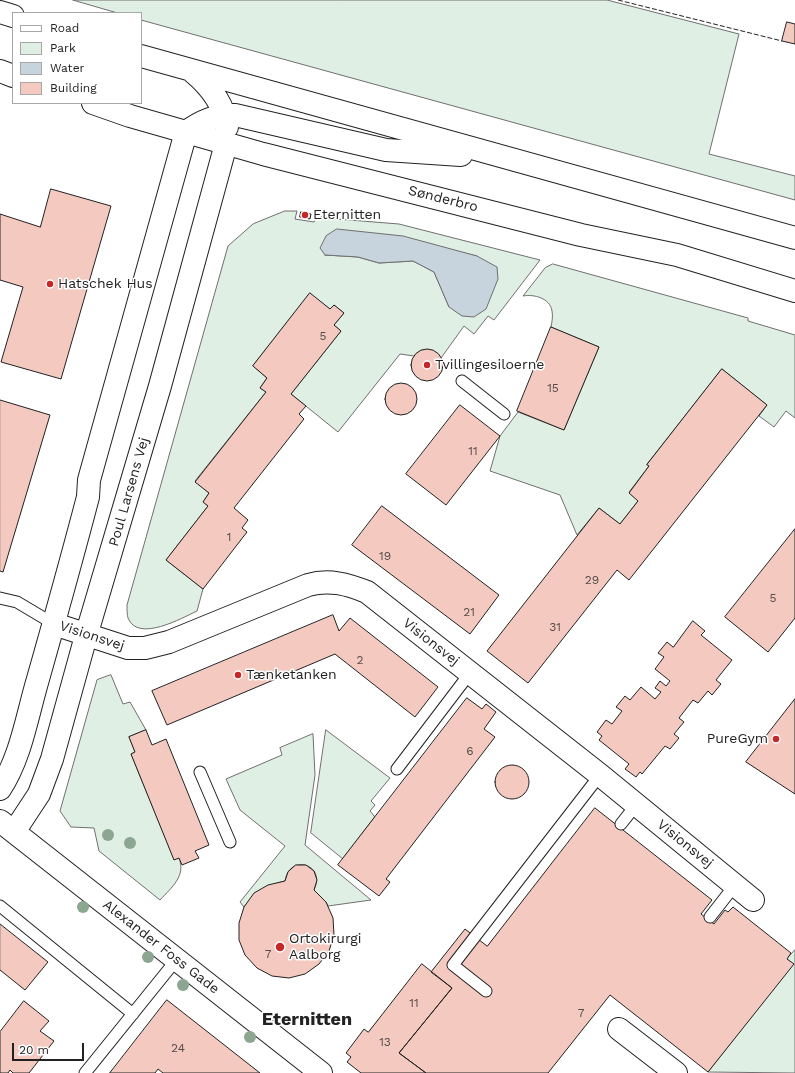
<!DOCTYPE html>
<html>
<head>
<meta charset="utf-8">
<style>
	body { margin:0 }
	#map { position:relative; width:795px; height:1073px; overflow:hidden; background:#fff; font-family:"Work Sans",sans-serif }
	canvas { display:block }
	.legend { position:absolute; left:12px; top:12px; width:130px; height:92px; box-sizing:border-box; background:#fff; border:1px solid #a7a7a7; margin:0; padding:5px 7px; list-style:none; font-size:12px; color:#222 }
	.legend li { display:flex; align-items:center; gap:8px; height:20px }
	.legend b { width:20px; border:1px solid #a7a7a7 }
	.scale { position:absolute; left:12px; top:1043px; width:72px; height:18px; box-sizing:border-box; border:2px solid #222; border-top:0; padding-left:5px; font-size:12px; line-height:14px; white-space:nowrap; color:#222; -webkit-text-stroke:3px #fff; paint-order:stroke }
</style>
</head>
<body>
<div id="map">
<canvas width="795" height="1073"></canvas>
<ul class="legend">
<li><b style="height:5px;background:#fff"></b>Road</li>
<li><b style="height:11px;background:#e0efe3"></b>Park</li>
<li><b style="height:11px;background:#c7d3dd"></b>Water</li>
<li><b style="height:11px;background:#f3c9c0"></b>Building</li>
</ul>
<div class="scale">20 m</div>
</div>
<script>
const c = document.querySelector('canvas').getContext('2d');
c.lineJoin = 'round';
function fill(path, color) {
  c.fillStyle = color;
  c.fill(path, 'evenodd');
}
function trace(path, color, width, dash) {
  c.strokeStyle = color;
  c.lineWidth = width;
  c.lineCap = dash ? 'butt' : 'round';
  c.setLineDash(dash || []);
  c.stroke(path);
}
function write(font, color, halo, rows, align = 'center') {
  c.font = font + ' "Work Sans",sans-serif';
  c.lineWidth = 3;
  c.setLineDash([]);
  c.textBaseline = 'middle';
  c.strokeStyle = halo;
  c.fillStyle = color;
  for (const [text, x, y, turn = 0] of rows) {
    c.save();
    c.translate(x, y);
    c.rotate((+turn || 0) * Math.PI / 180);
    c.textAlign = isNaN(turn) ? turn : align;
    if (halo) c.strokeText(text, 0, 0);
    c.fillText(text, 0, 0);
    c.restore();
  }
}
const green = new Path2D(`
	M73,0H607L739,34L709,154L795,176V200L141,20V13H118Z
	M285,211H297L295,219L314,222L317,216L337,219L399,224L540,260L494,320L488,316L474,334L464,326L441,358C434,348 422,346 414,356L400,354L338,432L291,394L341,331L334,325L344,313L334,305L330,309L310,294L253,366L267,378L260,388L266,392L195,481L209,493L203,502L208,506L166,560L203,589L197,611C182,618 138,643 128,618C127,615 127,609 127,605L228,246L253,224ZM451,250L477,256L449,307L434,272L413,261L379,263L358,257L325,255Z
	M553,264L748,318V321L795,335V418L786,411L774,427L759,416L767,405L722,369L647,464L649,466L629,492L638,501L620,524L599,508L577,535L560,495L490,471L500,436L518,412L564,430L599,347L551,327C552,322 553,316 552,311C550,298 534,294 523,296L545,268Z
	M111,675L123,704L130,702L146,730L129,737L135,752L131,754L174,859L179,858C186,876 172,887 160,900L99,851L94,828L71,827L60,811L97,680Z
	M326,730L390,778L371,801L375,805L370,811L375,817L343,859L311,833Z
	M313,734L315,775L305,845L371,900L328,906L326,902L314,890C327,864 289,853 285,881C264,886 257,890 244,907L240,902L285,846L240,810L226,779L282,755L280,748Z
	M795,950V1073L708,1072L793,964L787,959Z`);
fill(green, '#e0efe3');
trace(green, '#6f6f6f', 1);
const water = new Path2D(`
	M337,229L403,236L477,256L497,267L498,279L486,309L474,317L462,316L449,307L434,272L413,261L379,263L358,257L325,255L320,248L326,236Z`);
fill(water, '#c7d3dd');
trace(water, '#6f6f6f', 1);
const building = new Path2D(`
	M787,22L795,24V44L782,41Z
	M51,189L111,206L61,379L1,362L23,287L0,280V214L40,227Z
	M301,212L311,214L310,219L300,217Z
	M310,293L330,309L334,305L344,313L334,325L341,331L291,394L306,406L299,414L304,419L234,508L248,520L242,528L247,532L203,589L166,560L208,506L203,502L209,493L195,482L266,392L260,388L267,378L253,366Z
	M551,327L599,347L564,430L517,411Z
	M411 365a16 16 0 1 1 32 0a16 16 0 1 1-32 0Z
	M722,369L767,405L629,580L617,570L528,683L487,651L599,508L620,524L638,501L629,493L649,466L647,465Z
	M385 399a16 16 0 1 1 32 0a16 16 0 1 1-32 0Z
	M0,400L50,415L3,572L0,571Z
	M460,405L500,436L446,505L406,474Z
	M382,506L499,595L470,634L352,545Z
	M795,529V618L768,652L725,617Z
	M333,615L339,631L350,618L438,687L415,717L335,654L167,725L152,691Z
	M693,621L705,631L701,635L732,660L716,680L721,684L712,695L708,691L698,703L693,700L679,718L684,722L674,734L679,738L670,749L665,746L642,774L640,772L636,777L625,769L629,764L599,740L602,736L597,732L606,720L612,724L622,711L616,707L625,696L630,700L641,687L655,699L661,692L655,688L660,681L666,686L670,681L655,669L664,657L658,653L667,642L673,647Z
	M467,698L482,709L486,704L496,712L484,729L495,737L386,879L390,882L379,896L338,865Z
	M795,699V794L746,762Z
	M146,730L152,745L166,739L209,845L195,851L199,858L182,865L179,858L174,860L131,754L135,752L129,737Z
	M495 782a17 17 0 1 1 34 0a17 17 0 1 1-34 0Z
	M595,808L712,900L701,914L714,924L725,910L728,912L733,907L791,953L787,959L794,964L708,1072L610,995L548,1073H426L399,1053L452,988L431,972L465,929L487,946Z
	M296,865H306L314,871L317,880L314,890L326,902L333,918L334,935L329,951L319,964L305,974L289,978L272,976L257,968L245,955L239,940V923L244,907L254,893L268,885L285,881L288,872Z
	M0,924L48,962L25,990L0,970Z
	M422,964L452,988L399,1053L426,1073H361L347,1062L351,1057L346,1053L364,1029L368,1032Z
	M167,1000L260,1073H163L158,1069L155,1073H110Z
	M24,1001L49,1021L40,1031L54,1041L29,1073H13L10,1070L8,1073H0V1032Z`);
fill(building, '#f3c9c0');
trace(building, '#222', 1);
const lane = new Path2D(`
	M462,381L504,414
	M0,598L17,602L54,624
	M397,769L470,673
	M200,772L230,842
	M621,824L636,805
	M0,906L133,1014
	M710,917L735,885
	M486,991L453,965L600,775
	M85,1073L177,959`);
const street = new Path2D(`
	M54,624L128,648H145L169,642L308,585C329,579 347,584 367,592L600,775L753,900
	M0,789C21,757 27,716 38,679C55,619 72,558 88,497L89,480L186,132
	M0,821L321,1073
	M14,832L39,794L52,759L86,636L160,386L226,144
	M619,1029L676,1073`);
const secondary = new Path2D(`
	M0,12L13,16
	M141,56L795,238
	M0,71L13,76
	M193,72C211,87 224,104 227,127
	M93,103L130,116L263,154L581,235L677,255L795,291
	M186,132C201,121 216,114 235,115L386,150L461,155`);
trace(lane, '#222', 13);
trace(street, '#222', 24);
trace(secondary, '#222', 24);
trace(lane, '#fff', 11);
trace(street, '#fff', 22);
trace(secondary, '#fff', 22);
trace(new Path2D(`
	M618,0L782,41`), '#222', 1, [5, 2]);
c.fillStyle = '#8da692';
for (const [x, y] of [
	[108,835],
	[130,843],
	[83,907],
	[148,957],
	[183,985],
	[250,1037]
]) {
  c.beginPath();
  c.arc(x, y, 6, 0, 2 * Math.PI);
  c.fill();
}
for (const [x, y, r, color] of [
	[305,215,4,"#c62828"],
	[50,284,4,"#c62828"],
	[427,365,4,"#c62828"],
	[238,675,4,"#c62828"],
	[776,739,4,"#c62828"],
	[280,947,5,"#c62828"]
]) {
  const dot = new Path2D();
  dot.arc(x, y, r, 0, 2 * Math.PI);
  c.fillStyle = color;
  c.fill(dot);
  trace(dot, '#fff', 1.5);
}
write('12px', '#564c4a', null, [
	["5",323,336],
	["15",553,388],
	["11",473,451],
	["1",229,537],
	["19",385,556],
	["29",592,580],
	["5",773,598],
	["21",469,612],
	["31",555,627],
	["2",360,660],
	["6",470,751],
	["7",268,954],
	["11",414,1003],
	["7",581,1013],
	["13",385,1042],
	["24",178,1048]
]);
write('14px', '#222', '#fff', [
	["Sønderbro",443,199,14],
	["Poul Larsens Vej",129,492,-74],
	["Visionsvej",92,636,18],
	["Visionsvej",431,642,38],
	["Visionsvej",685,844,39],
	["Alexander Foss Gade",161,947,38]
]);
write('14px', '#222', '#fff', [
	["Eternitten",313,215],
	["Hatschek Hus",58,284],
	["Tvillingesiloerne",435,365],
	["Tænketanken",246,675],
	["PureGym",768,739,"right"],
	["Ortokirurgi",289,939],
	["Aalborg",289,955]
], 'left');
write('bold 18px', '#222', '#fff', [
	["Eternitten",307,1020]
]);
</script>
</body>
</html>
